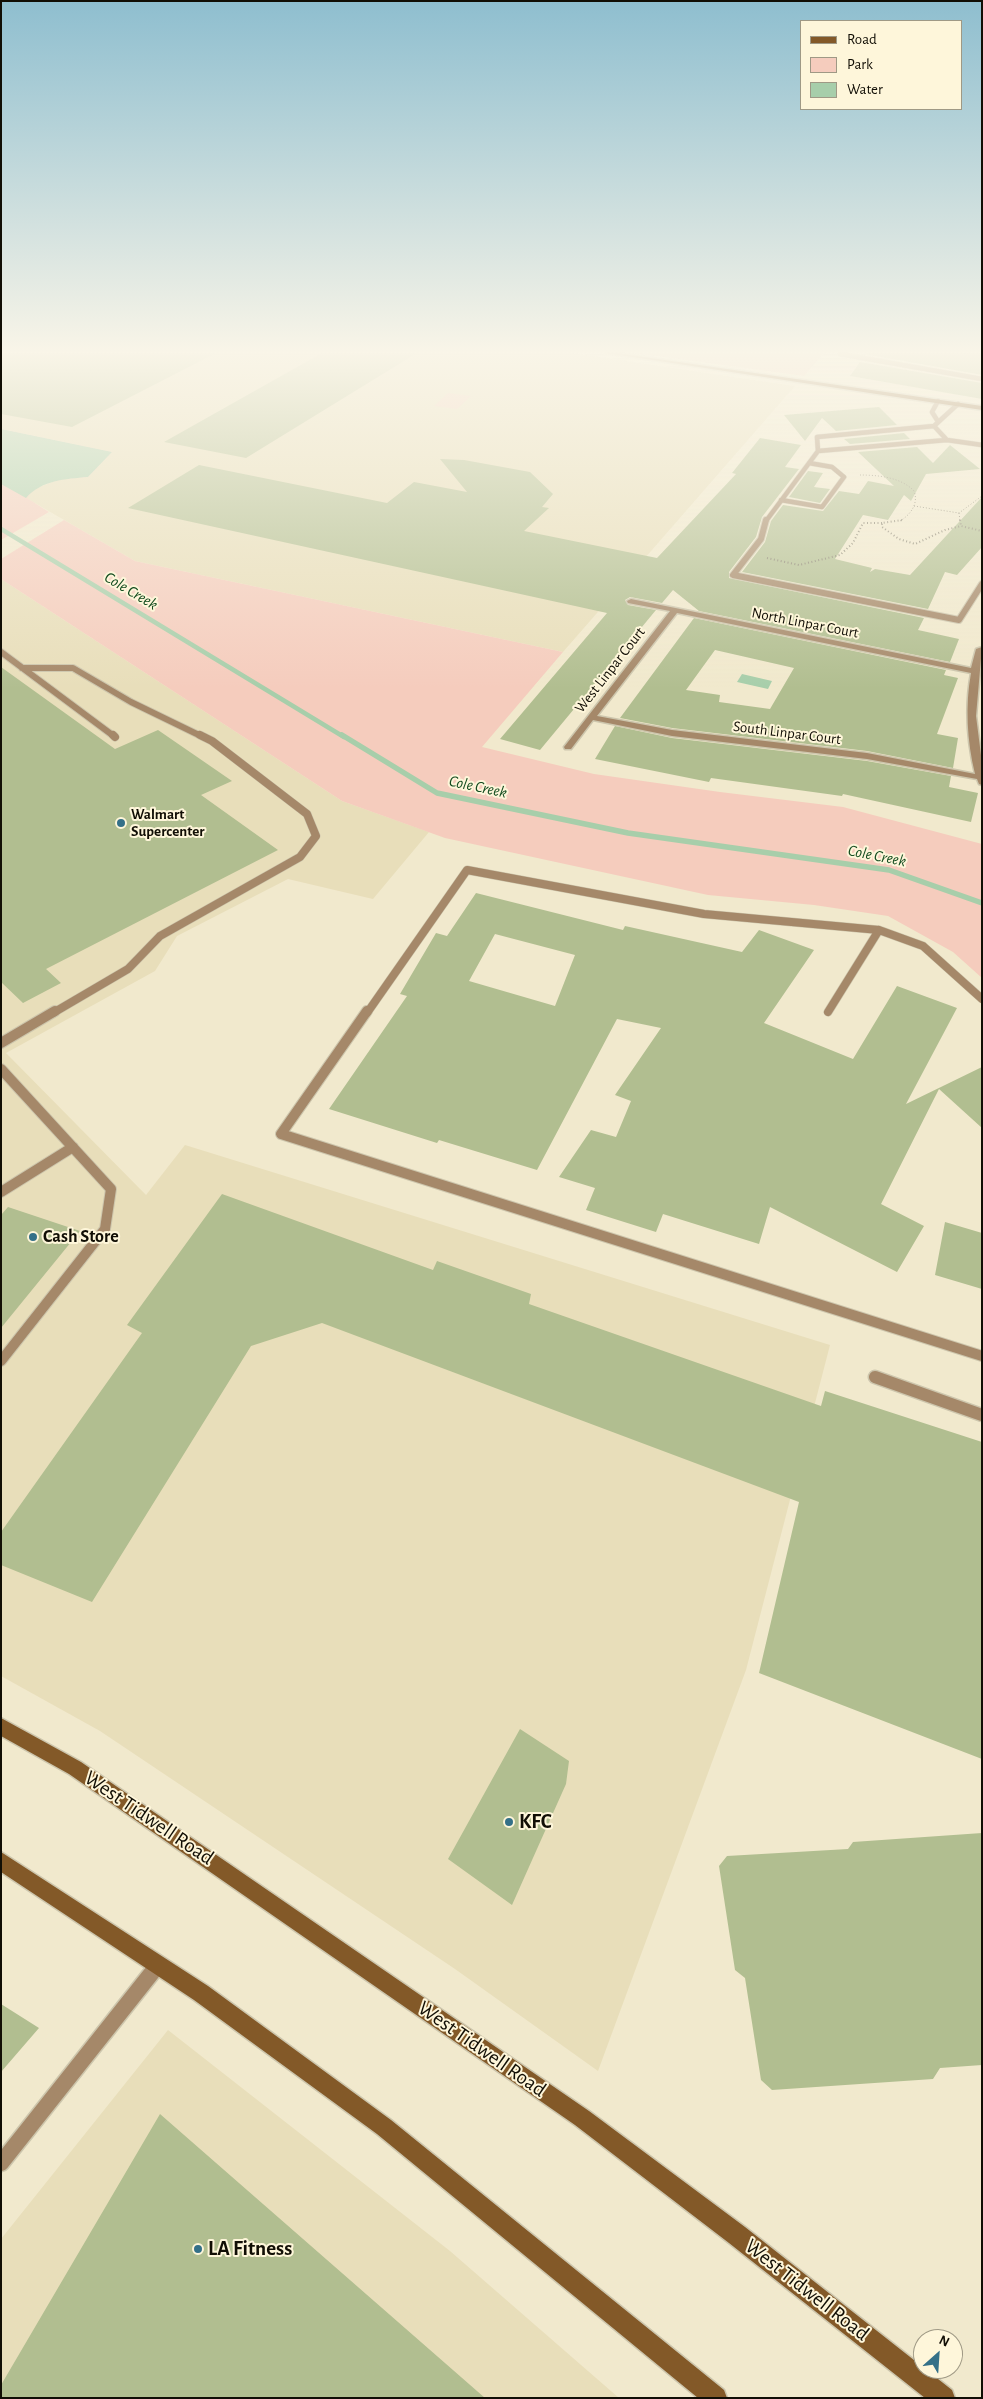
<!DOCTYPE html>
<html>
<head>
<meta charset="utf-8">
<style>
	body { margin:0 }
	#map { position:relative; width:983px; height:2399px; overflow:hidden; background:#f1e9cd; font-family:"Alegreya Sans",sans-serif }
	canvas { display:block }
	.frame { position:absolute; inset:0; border:2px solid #110e05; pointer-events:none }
	.legend { position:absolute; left:800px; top:20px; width:162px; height:90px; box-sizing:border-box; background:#fef6da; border:1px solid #9f9985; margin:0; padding:6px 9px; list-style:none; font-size:15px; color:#110e05 }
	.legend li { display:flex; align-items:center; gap:10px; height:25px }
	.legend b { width:25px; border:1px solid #9f9985 }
	.north { position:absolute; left:913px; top:2329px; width:50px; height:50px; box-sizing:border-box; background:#fef6da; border:1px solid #9f9985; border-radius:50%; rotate:26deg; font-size:14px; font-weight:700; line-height:20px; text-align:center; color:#110e05 }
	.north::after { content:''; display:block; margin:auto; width:18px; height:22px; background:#347088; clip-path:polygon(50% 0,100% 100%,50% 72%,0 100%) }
</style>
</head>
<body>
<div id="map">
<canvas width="983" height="2399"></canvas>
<div class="frame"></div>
<ul class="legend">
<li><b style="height:6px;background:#835928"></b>Road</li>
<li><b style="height:14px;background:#f5ccbd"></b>Park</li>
<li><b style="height:14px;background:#a7ceaa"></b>Water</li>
</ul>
<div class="north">N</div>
</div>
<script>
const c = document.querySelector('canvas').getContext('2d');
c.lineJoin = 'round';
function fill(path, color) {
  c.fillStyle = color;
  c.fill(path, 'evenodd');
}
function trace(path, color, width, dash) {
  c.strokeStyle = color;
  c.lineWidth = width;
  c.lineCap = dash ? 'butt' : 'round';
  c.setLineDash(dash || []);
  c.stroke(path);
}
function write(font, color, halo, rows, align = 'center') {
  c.font = font + ' "Alegreya Sans",sans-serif';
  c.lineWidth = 4;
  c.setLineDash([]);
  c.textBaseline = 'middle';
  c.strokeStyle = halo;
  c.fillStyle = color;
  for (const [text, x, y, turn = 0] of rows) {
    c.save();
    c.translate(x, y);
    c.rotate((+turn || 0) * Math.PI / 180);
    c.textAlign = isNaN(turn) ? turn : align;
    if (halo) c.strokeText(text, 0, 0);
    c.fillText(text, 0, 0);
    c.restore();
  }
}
fill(new Path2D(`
	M1,353H572L795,386L563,652L135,561L26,498L34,489L60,479L88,477L112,452L1,429Z
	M1,579L342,801L429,832L373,899L288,879L177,936L155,971L6,1053L146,1195L185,1145L830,1345L746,1670L598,2071L455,1969L100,1731L1,1676Z
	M168,2030L450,2251L619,2398H1V2239Z`), '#e8deba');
fill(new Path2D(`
	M635,353H824L804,376Z
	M448,393L471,396L457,409L434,406Z
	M1,429L112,452L88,477C66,479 40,479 27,498L49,512L1,540Z
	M64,520L135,561L563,652L482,747L594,774L720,792L843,807L982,844V978L953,952L888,916L814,905L708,895L445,838L342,801L1,579V559Z`), '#f5ccbd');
fill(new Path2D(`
	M1,429L112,452L88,477C65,479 42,480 26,498L1,484Z
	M742,674L772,681L768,689L737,682Z`), '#a7ceaa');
trace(new Path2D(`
	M1,529L344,737`), '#a7ceaa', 4.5);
trace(new Path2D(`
	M342,735L437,793L628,833L889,870L982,903`), '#a7ceaa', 5.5);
fill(new Path2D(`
	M1,353H216L72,427L1,414Z
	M322,353H417L246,458L164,442Z
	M866,353H982V375L865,354Z
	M860,362L982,383V399L850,376Z
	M879,407L897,425L836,431L822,418L805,441L784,415Z
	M904,433L910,439L850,444L844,439Z
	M760,438L801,445L785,467L799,469L762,517L756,537L729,572V578L924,618L918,630L959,639L950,662L699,611L673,590L662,603L630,597L625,600L628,605L656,610L540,750L500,739L607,613L128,508L199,465L387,503L414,482L467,492L440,459L464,460L530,472L553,494L542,507L549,508L524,531L657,558L736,474L732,473Z
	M950,445L980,469L926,474L911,501L904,495L888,520L863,515L835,559L872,568L870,572L875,569L910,575L982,497V547L957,575L945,572L928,609L742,572L765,542L771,521L783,505L823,511L839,491L859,494L868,481L894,486L858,452L917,447L933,463Z
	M808,471L823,473L814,487L830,489L820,503L789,497Z
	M694,618L946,670L944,675L958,678L937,734L958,738L953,768L867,751L672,728L620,718ZM715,650L794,668L770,709L719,702L720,695L686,690Z
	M1,667L115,749L158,730L232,781L201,795L278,850L46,969L61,983L23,1003L1,982Z
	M615,726L672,738L867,761L951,776L949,787L978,793L971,822L843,794L842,796L711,778L709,782L595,759Z
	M476,893L623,930L625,926L742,952L759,930L814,950L764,1023L853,1059L897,986L957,1008L906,1104L982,1067V1128L939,1089L881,1204L924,1226L897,1272L770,1207L759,1244L663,1214L656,1232L586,1210L595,1188L559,1177L591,1130L616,1137L631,1101L615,1095L661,1028L617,1019L537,1170L439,1140L437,1143L329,1109L407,996L400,994L436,933L447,936ZM495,934L575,955L555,1006L469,981Z
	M222,1194L433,1270L437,1261L531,1294L529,1304L821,1406L825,1391L982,1442V1759L759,1673L799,1502L322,1323L251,1346L92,1602L1,1565V1532L142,1333L127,1325Z
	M8,1207L80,1231L1,1328V1215Z
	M945,1222L982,1233V1289L935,1275Z
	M520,1729L569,1761L566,1784L512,1905L448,1859Z
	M982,1833V2065L940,2068L933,2079L772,2090L761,2080L745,1978L735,1970L719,1866L727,1856L848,1849L853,1842Z
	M1,2004L39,2028L1,2072Z
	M160,2114L485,2398H1V2385Z`), '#b1be90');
const laneFar5 = new Path2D(`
	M840,354L982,379
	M937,420L932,412L938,401
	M934,426L958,404
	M818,451L817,437L934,426L947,440
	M781,500L822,507L844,477L832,467L809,463
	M766,521L818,451L947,440L982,445`);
const laneFar4 = new Path2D(`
	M766,520L761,539L733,575L959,620L982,584
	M1,652L115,737
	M22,668H73L131,702L203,737`);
const laneFar3 = new Path2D(`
	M113,735L115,737
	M828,1012L879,930
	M53,1013L128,969L160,936L300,857L316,836L307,814L212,741L200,735
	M367,1013L467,870L704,914L879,930L923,946L982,999`);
const laneFar2 = new Path2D(`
	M367,1011L281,1134L982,1356
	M1,1043L55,1011
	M1,1069L111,1189L105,1229L1,1361
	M1,1192L73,1147`);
const laneFar1 = new Path2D(`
	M875,1377L982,1415`);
const lane = new Path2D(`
	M1,2163L158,1965`);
const street = new Path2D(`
	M631,599L971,668L976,649L982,647L976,716L982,763V785L979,784L977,779L867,759L672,736L593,720L571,749H565L564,747L670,611L628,603L627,601ZM677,613L971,673C965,706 967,741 975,774L867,753L672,730L597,716Z`);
const secondary = new Path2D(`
	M606,353H617L982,406V410Z
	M1,1718L81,1762L589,2111L745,2227L952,2390L955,2398H925L729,2243L575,2125L69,1774L1,1736Z
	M1,1852L208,1986L391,2120L724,2390L727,2398H698L377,2134L194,2000L1,1872Z`);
trace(laneFar5, '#cdc6ad', 5.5);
trace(laneFar4, '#cdc6ad', 8);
trace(laneFar3, '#cdc6ad', 9);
trace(laneFar2, '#cdc6ad', 12);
trace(laneFar1, '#cdc6ad', 15);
trace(lane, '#cdc6ad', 19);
trace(street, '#cdc6ad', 3);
trace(secondary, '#cdc6ad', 3);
trace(new Path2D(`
	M961,353L982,356
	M860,475C877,475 901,477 914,491C919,504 910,515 900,521
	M914,506L959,513L982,496
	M959,513L960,521`), '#857f6d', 1, [1, 2]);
trace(new Path2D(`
	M902,520L882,523V527L899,539L915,544L945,530L961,526L982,531
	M960,520L961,526
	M767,558L799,565L840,555L853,543L863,523H882`), '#857f6d', 2, [1, 2.5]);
trace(laneFar5, '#a58869', 4.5);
trace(laneFar4, '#a58869', 6);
trace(laneFar3, '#a58869', 8);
trace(laneFar2, '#a58869', 10);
trace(laneFar1, '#a58869', 12);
trace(lane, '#a58869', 16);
fill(street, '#a58869');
fill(secondary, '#835928');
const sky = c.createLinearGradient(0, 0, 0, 689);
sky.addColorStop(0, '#8ebecf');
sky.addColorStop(0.51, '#f9f5e8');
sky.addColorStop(1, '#f9f5e800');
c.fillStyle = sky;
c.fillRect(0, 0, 983, 689);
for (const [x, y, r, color] of [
	[121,823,5,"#347088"],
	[33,1237,5,"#347088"],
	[509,1822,5,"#347088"],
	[198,2249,5,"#347088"]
]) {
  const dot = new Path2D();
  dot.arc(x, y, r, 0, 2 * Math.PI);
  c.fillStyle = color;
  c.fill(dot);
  trace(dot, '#fef6da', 2);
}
write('15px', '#110e05', '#fef6da', [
	["North Linpar Court",805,623,11],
	["West Linpar Court",610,670,-52],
	["South Linpar Court",787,733,7]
]);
write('bold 15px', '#110e05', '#fef6da', [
	["Walmart",131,814],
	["Supercenter",131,831]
], 'left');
write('italic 16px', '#134c1f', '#fef6da', [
	["Cole Creek",131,591,31],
	["Cole Creek",478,787,12],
	["Cole Creek",877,856,11]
]);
write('bold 18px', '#110e05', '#fef6da', [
	["Cash Store",43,1237]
], 'left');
write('21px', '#110e05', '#fef6da', [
	["West Tidwell Road",149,1818,34],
	["West Tidwell Road",482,2049,35],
	["West Tidwell Road",807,2290,38]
]);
write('bold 21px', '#110e05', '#fef6da', [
	["KFC",519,1822],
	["LA Fitness",208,2249]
], 'left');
</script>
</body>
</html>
